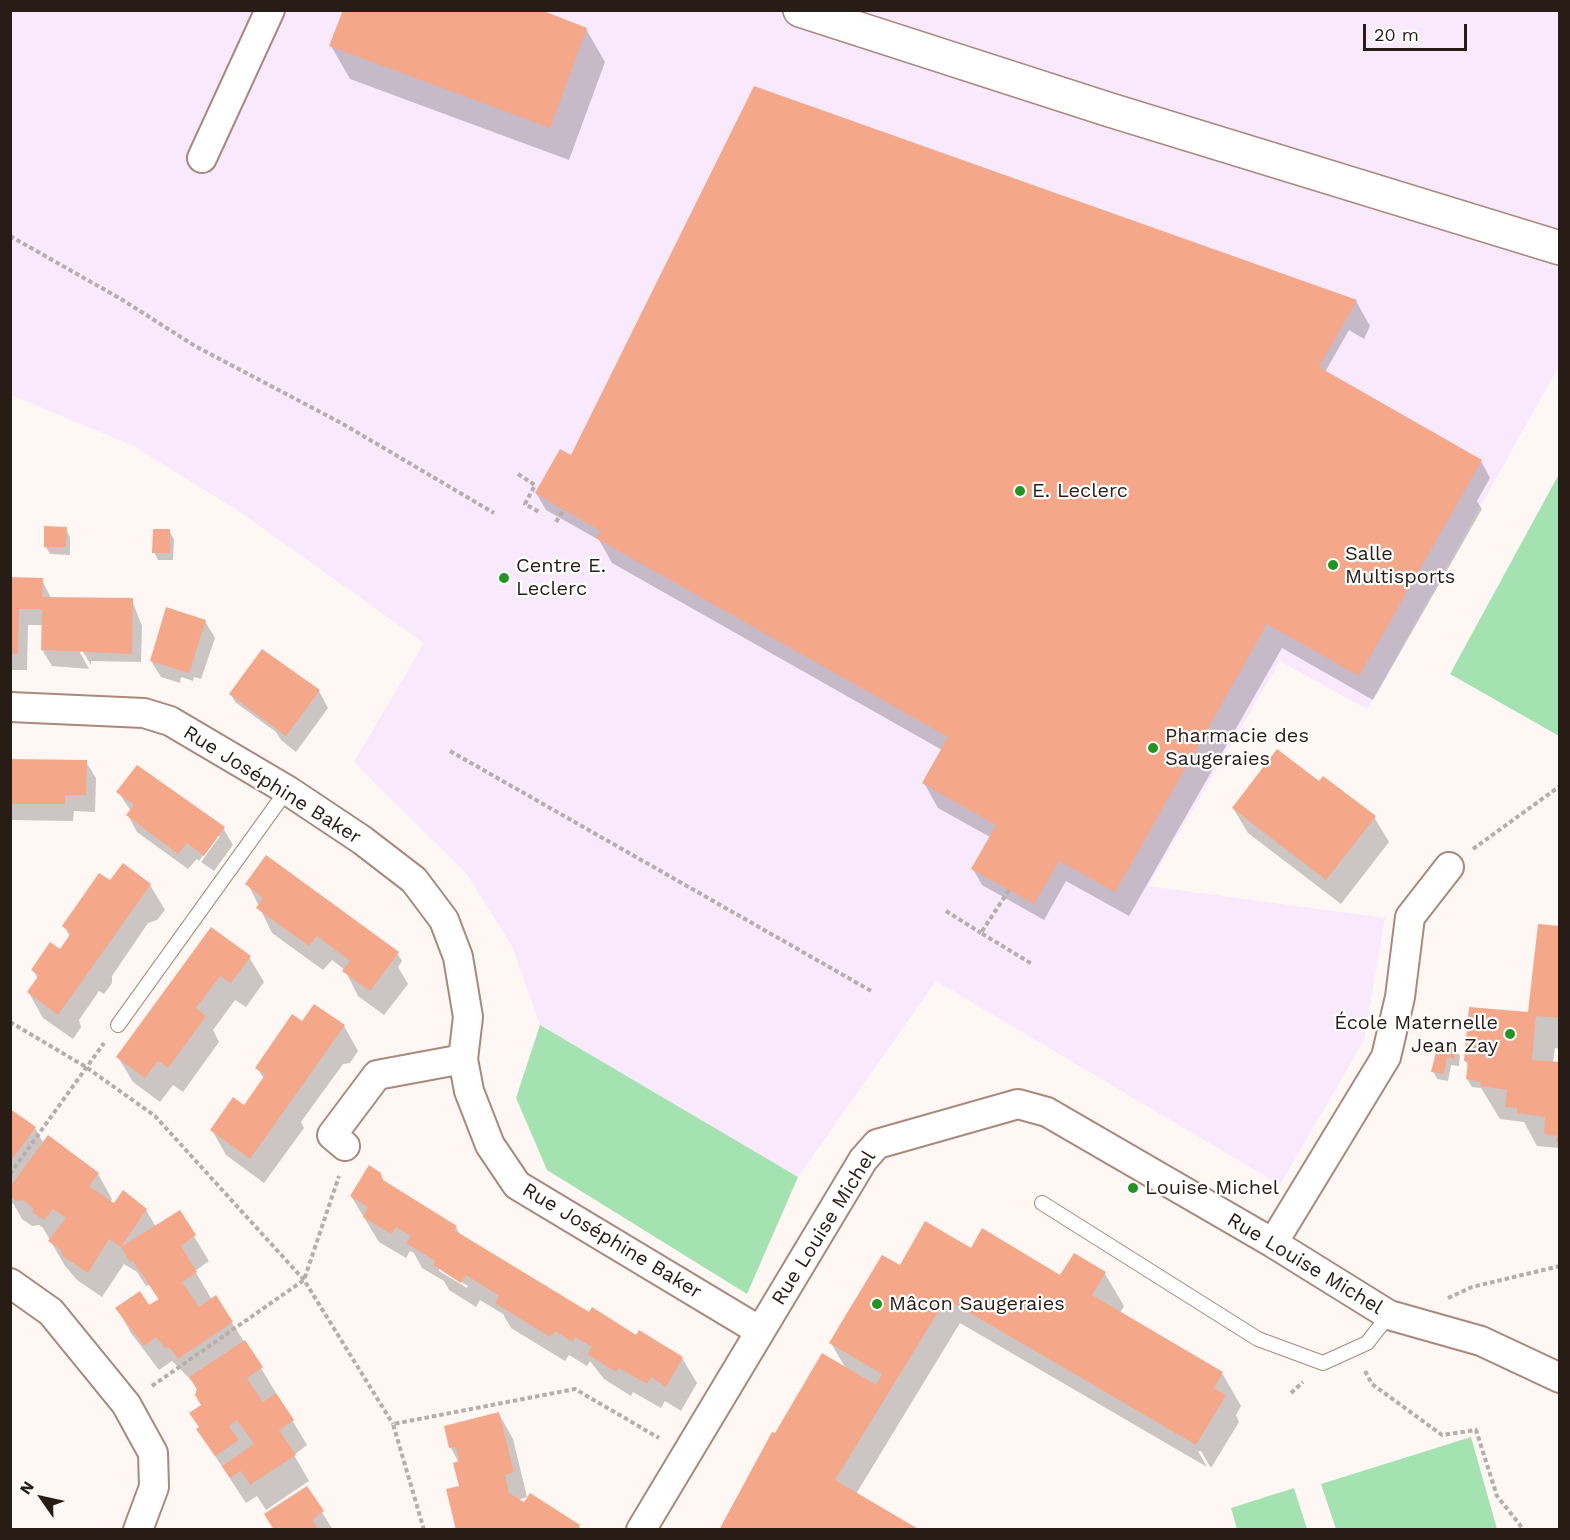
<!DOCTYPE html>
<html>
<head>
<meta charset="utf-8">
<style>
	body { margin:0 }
	#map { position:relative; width:1570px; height:1540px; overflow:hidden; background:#fef7f4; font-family:"Work Sans",sans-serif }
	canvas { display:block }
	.frame { position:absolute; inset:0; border:12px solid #281c17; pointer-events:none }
	.north { position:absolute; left:12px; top:1468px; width:60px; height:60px; -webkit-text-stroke:4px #fff; paint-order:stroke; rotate:304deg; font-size:16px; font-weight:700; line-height:24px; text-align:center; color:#281c17 }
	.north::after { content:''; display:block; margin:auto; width:21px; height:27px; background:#281c17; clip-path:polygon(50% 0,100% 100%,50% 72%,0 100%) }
	.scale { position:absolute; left:1363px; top:24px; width:104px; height:27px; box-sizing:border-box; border:3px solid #281c17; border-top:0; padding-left:8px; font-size:18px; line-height:21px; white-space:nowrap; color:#281c17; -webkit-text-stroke:4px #fff; paint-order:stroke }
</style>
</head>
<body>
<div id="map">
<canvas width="1570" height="1540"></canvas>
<div class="frame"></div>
<div class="north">N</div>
<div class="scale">20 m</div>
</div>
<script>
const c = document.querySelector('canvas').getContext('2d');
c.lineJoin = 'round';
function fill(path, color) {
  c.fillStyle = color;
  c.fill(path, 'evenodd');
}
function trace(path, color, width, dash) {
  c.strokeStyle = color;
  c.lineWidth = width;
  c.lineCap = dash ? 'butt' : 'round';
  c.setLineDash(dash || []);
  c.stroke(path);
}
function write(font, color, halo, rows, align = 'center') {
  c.font = font + ' "Work Sans",sans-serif';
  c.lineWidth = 4.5;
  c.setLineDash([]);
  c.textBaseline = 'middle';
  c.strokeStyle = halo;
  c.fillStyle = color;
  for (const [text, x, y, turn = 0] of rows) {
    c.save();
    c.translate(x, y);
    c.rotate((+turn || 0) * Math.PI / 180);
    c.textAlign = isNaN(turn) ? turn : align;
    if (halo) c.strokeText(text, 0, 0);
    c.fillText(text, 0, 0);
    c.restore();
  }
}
fill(new Path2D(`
	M10,11H1559V366L1367,709L1280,661L1148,886L1385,918L1364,1040L1280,1185L936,981L798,1177L540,1025L512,946L467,874L354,762L424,643L240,512L132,445L11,395Z`), '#f8e9fc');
fill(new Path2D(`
	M1559,474V736L1450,674Z
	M540,1025L798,1177L747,1294L547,1170L516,1098Z
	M1471,1437L1497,1529H1336L1321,1484Z
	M1294,1488L1307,1529H1237L1231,1508Z`), '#a4e2b1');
fill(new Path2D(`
	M586,29L605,62L569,160L350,79L331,46Z
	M1356,301L1370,326L1364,339L1349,330L1325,372L1481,461L1490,478L1477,501L1482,509L1373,700L1282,648L1129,916L1066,881L1044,920L982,885L973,869L990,837L938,808L924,783L942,750L612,563L599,540L546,510L536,493L575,460Z
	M66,529L70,537V555L50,554L45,546Z
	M169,531L174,539L173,560H158L154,552Z
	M10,579L42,580L51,598L132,600L142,626L141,662L91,661V665L79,645L77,647L89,669L52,666L42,650L43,625H28L27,670H10Z
	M205,621L215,638L201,679L194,677L193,681L181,677L180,683L161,677L151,661Z
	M319,691L328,708L296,752L281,740L276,732L235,702L231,694Z
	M10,761L86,762L96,778L95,812L74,811L73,821L10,820Z
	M118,792L223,828L233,845L214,871L201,862L220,836H217L199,861L197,859L188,869L137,832L128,815L131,811Z
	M1233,808L1374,817L1389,842L1341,904L1248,833Z
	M110,882L150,885L165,910L157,920L148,923L112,976V983L104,994L99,991L79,1020L81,1027L73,1039L43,1018L29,993L38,979L33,970L60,951L70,937L64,926Z
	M249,886L397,953L402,961L398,967L408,984L384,1015L358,996L345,970L332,960L323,970L272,933Z
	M1560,928V1049L1555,1048L1553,1063L1560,1064V1148L1537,1146L1524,1122L1500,1119L1481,1088L1472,1087L1467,1079L1469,1067L1465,1061L1471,1009L1529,1013Z
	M211,929L249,957L264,982L246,1007L235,1000L213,1030L219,1042L183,1092L173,1085L160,1102L133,1082L118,1057Z
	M302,1023L344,1026L358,1051L350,1063L343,1064L301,1122L304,1128L264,1183L226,1155L212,1130L244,1107L264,1079L257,1068Z
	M1455,1048L1460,1056L1459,1066L1451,1065L1448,1081L1437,1079L1433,1071Z
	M10,1111L35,1128L44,1144L98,1174L112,1199L110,1202L114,1205L146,1210L156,1227L179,1212L209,1261L195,1271L212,1300L232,1323L261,1368L307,1445L294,1455L309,1481L266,1510L257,1496L246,1503L198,1430L203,1406L194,1383L172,1361L159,1370L131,1333L117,1308L149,1307L159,1300L149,1285L146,1286L137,1272L124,1264L102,1297L77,1280L65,1266L43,1228L39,1225L32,1226L22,1219L13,1203L10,1206Z
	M385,1183L456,1227L461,1236L571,1303L682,1358L697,1383L681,1411L665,1401L661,1408L633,1392L631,1396L604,1379L590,1361L587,1366L569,1355L565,1361L511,1328L503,1314L480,1300L476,1307L449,1290L444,1281L422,1268L414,1253L410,1251L406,1258L379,1242L351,1196ZM439,1268L468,1286L467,1288L439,1271Z
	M971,1250L1061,1277L1105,1274L1124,1306L1120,1313L1222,1373L1241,1406L1236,1415L1239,1422L1211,1468L1201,1451H1198L1207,1467L960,1323L856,1494L720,1530L846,1369L831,1343L900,1268Z
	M499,1414L513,1439L527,1497L518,1500L579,1526L581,1530H457L461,1494L459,1463L451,1448L446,1427Z
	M307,1488L333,1530H275Z`), '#0003');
fill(new Path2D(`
	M343,10H541L587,28L550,128L329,46Z
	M754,86L1357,300L1319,367L1482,460L1359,676L1267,624L1115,892L1059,861L1034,904L971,869L996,825L922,783L948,737L596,538L601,531L535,493L560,449L571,455Z
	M44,526L67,527L66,547H44Z
	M153,529H170V553H152Z
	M10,577L43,578L42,597L133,598L132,654L41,650L42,609H19L18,654H10Z
	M166,607L206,620L189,673L150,661Z
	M262,649L320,690L286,736L229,694Z
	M1277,749L1319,781L1323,776L1376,816L1326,880L1232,808Z
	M10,759L87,760L86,795H65V804H10Z
	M137,765L225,827L204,856L187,843L178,854L126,815L134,805L116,792Z
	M266,855L399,952L370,991L342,971L350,961L317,936L309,946L256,908L263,898L245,884Z
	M123,863L151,884L58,1015L27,992L39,975L31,970L50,942L60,949L71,933L62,926L99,873L110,880Z
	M1538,924L1560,926V1018L1536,1016L1532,1060L1560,1062V1142H1556L1557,1136L1544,1134L1545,1117L1517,1113V1108L1505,1107L1507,1090L1480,1086L1481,1082L1466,1079L1468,1061H1464L1469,1007L1528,1012Z
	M211,927L251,956L231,983L220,976L196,1008L206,1016L168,1068L158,1061L145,1078L116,1057Z
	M314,1004L345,1025L250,1159L210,1130L233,1097L244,1105L265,1075L255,1068L292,1014L302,1021Z
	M1438,1044L1456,1047L1455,1059L1447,1057L1444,1074L1431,1072Z
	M10,1109L36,1127L10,1162Z
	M48,1135L99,1173L89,1186L114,1203L123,1190L147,1209L121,1247L180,1210L196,1235L181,1246L197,1272L182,1282L199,1307L216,1295L233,1322L178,1359L170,1348H165L156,1337L144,1346L115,1308L140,1291L149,1305L159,1299L133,1261L130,1262L121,1247L109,1239L88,1273L61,1255L62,1251L48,1241L66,1218L53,1209L44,1220L32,1212L34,1209L23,1200L16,1201L10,1197V1187Z
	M369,1165L381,1173L383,1180L457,1226L454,1230L589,1312L592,1307L636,1335L639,1330L683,1357L666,1387L651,1377L647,1384L619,1368L616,1372L587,1354L592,1347L575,1337L573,1342L555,1331L550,1337L495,1303L499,1296L466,1275L461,1283L433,1265L435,1261L406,1243L411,1236L396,1227L391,1234L363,1217L368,1207L350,1196Z
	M925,1221L971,1248L982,1228L1060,1275L1074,1253L1106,1272L1092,1295L1223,1372L1214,1388L1226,1395L1196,1445L946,1299L835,1480L920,1530H719L772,1432L775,1433L822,1353L876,1385L882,1374L829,1343L882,1255L900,1265Z
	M245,1340L263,1367L247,1378L263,1402L276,1393L294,1420L279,1430L296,1455L250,1485L241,1471L230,1478L222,1466L254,1444L237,1420L229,1426L239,1440L215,1456L196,1429L199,1427L189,1413L201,1405L195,1395L197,1389L189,1377Z
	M499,1412L514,1472L505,1475L509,1493L524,1502L530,1493L580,1525L577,1530H456L446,1489L459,1486L453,1463L459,1461L456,1447L449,1448L444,1426Z
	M307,1486L324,1511L312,1520L319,1530H274L264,1514Z`), '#f4a889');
const lane = new Path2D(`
	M118,1025L287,790
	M1042,1203L1258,1339L1323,1363L1367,1343L1389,1315`);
const street = new Path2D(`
	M202,158L270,10
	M10,707L144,713L170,721L287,790L362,840L414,880L444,920L458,957L468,1017L463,1059L469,1091L490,1145L517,1185L760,1331
	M345,1146L332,1135L377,1075L463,1059
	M1273,1243L1386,1057L1400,997L1410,917L1449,867
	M10,1283L51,1312L126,1404L153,1453L154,1487L138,1530
	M641,1530L863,1160L877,1144L1018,1104L1047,1112L1273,1243L1389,1315L1481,1341L1560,1378`);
const secondary = new Path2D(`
	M800,10L1110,110L1560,248`);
trace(lane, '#aa897c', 16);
trace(street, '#aa897c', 32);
trace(secondary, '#aa897c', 36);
trace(new Path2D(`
	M10,236L121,299L195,346L343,424L494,513
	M518,474L535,485L525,504L539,512
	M556,522L564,509
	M450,751L873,992
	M1473,849L1560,786
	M1009,890L981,933L1032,964
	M946,911L981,933
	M10,1022L86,1067L155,1116L304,1280L393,1424
	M10,1174L104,1043
	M1448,1298L1472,1287L1560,1266
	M1365,1371L1372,1384L1442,1435L1476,1430L1497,1496L1524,1530
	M152,1386L304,1280L339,1176
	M1291,1393L1303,1382
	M424,1530L393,1424L575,1389L659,1438`), '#b6aeaa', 4, [4.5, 3]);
trace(lane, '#fff', 14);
trace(street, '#fff', 28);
trace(secondary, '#fff', 33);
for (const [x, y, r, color] of [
	[1020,491,6,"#219421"],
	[1333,565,6,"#219421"],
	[504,578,6,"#219421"],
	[1153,748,6,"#219421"],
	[1510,1034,6,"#219421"],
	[1133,1188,6,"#219421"],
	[877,1304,6,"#219421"]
]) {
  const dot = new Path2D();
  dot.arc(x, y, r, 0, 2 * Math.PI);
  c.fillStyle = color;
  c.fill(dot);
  trace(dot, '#fff', 2);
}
write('20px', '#281c17', '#fff', [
	["E. Leclerc",1032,491],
	["Salle",1345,554],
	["Multisports",1345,577],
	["Centre E.",516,566],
	["Leclerc",516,589],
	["Pharmacie des",1165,736],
	["Saugeraies",1165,759],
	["École Maternelle",1498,1023,"right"],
	["Jean Zay",1498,1046,"right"],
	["Louise Michel",1145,1188],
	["Mâcon Saugeraies",889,1304]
], 'left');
write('20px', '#281c17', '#fff', [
	["Rue Joséphine Baker",272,785,32],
	["Rue Louise Michel",824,1228,-58],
	["Rue Joséphine Baker",612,1241,31],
	["Rue Louise Michel",1305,1264,31]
]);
</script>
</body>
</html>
